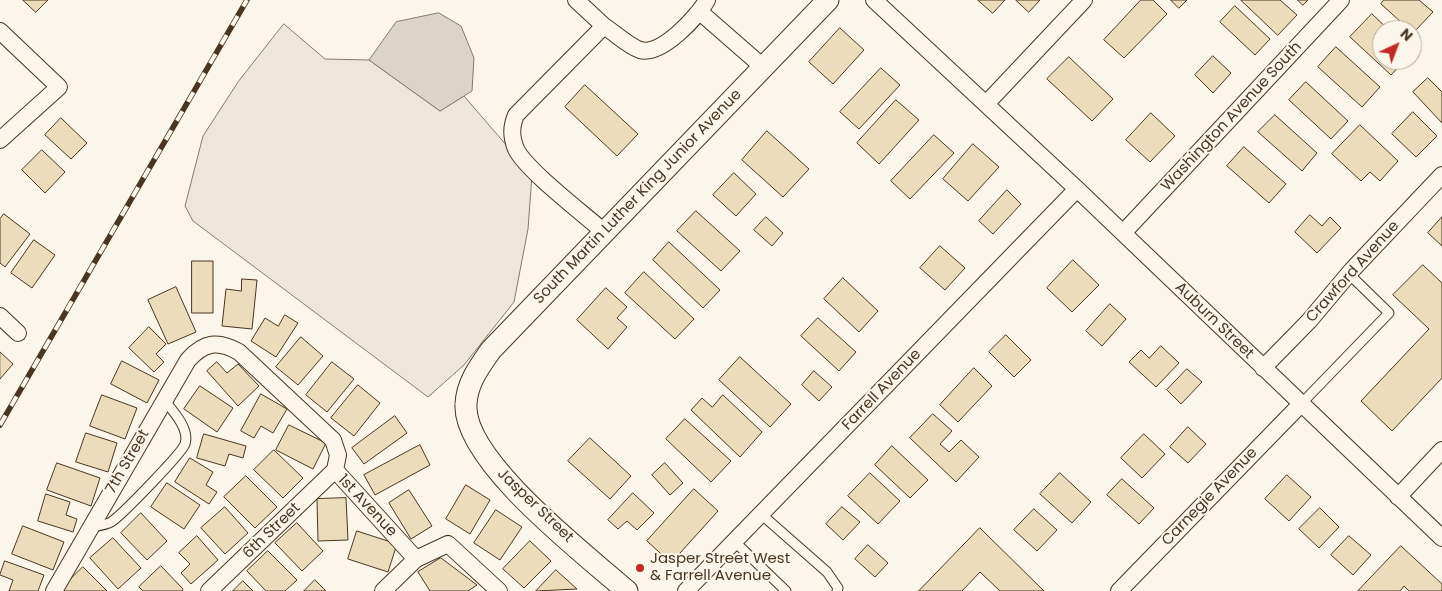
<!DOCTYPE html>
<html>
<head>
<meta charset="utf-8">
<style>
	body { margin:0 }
	#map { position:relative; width:1442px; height:591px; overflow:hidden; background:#fbf6e9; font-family:Poppins,sans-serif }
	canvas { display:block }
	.north { position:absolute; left:1372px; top:20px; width:50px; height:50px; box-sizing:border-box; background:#fbf6e9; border:1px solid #b4a999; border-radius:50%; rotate:43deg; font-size:14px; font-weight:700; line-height:20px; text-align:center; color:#4a3520 }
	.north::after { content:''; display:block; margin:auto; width:18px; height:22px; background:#c62828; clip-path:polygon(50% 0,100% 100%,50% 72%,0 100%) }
</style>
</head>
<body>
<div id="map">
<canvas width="1442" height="591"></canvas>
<div class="north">N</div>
</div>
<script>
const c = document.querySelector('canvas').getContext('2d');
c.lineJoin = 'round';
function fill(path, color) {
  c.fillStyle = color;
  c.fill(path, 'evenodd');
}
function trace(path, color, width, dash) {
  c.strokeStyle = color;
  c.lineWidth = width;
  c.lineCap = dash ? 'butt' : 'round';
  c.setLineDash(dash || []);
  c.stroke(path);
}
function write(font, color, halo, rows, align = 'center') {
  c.font = font + ' Poppins,sans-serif';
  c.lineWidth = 4;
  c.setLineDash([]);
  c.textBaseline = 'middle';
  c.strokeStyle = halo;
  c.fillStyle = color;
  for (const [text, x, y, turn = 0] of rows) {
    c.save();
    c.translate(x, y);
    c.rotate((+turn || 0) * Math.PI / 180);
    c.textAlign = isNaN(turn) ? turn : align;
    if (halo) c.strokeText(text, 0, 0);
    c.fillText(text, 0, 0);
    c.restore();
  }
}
const green = new Path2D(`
	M284,24L325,59L369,60L440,111L464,96L532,175L528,229L514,302L464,365L428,397L193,221L185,206L203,136L238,82Z`);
fill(green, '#ede6d9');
trace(green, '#887966', 1);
const water = new Path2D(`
	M439,13L461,26L474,58L472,91L440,111L369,60L396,22Z`);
fill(water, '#dcd4c6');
trace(water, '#887966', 1);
const building = new Path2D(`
	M23,0H48L36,12Z
	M978,0H1005L993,13Z
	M1016,0H1040L1029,12Z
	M1141,0H1153L1167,14L1124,58L1104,40Z
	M1171,0H1187L1179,8Z
	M1241,0H1280L1297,15L1278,35Z
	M1298,0H1308L1303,5Z
	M1384,0H1419L1433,12L1413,33L1381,4Z
	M1235,6L1270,39L1255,55L1220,22Z
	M1372,14L1389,30H1382V60H1405L1391,75L1350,37Z
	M840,28L864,50L833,84L809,62Z
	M1336,47L1380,87L1362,107L1318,67Z
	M1213,56L1231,73L1213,93L1195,75Z
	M1069,57L1113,99L1092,121L1047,79Z
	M881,68L900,85L859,129L840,112Z
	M1428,78L1442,92V123L1413,92Z
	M1306,82L1348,121L1331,139L1289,100Z
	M585,85L638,134L617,156L565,107Z
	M896,100L919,120L879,164L857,143Z
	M1413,112L1437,136L1416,157L1392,134Z
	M1151,113L1175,136L1150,162L1126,140Z
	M1275,115L1317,153L1302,171L1258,132Z
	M61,118L87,143L71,159L45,135Z
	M1360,125L1398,161L1380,181L1370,172L1361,181L1332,154Z
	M767,131L809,169L783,197L742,160Z
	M934,135L954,153L910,199L891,181Z
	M973,144L999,167L968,201L943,179Z
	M1244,147L1286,184L1269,203L1227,166Z
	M42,150L65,172L45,193L22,170Z
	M734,173L756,194L736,216L713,195Z
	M1007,190L1021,204L993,234L979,221Z
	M696,211L740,251L721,271L677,231Z
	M4,214L30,234L5,267L0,263V219Z
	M1310,215L1322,226L1330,217L1341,228L1317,253L1295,232Z
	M766,217L783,233L772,246L754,230Z
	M1442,217V246L1428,233Z
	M34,240L55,255L32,288L11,273Z
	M669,242L720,290L703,308L653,260Z
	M940,246L965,268L945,290L920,268Z
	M1073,260L1099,285L1072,312L1047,288Z
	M192,261H213V313H192Z
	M1423,265L1442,283V378L1392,431L1361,401L1429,329L1393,295Z
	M644,272L694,319L675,339L625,293Z
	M843,278L878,311L859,332L824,299Z
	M242,279L257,280L252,329L222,326L226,289L241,291Z
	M176,287L196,332L168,344L148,300Z
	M606,288L627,307L617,318L627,327L608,349L577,320Z
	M1110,304L1126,319L1102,346L1086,331Z
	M285,315L298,323L276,357L251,341L265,318L278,326Z
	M818,318L856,352L839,371L801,336Z
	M149,327L166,344L156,354L164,362L154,372L129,348Z
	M1006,335L1031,360L1014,377L989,352Z
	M301,337L323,356L298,385L276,367Z
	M1161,346L1179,363L1156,387L1129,362L1141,350L1149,358Z
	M0,352L13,364L0,379Z
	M740,357L791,404L770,427L719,380Z
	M122,361L159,380L147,403L111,384Z
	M217,362L227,373L238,364L259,386L238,406L207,371Z
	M332,362L354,379L327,412L306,395Z
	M974,368L992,386L958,422L940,405Z
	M1187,369L1202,382L1181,404L1167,390Z
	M814,371L832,387L819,401L802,385Z
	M358,385L380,403L354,436L331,418Z
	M200,386L233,408L217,432L184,409Z
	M261,394L287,409L273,433L261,426L254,438L241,431Z
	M102,395L137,408L125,439L90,426Z
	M723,395L762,432L740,457L691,410L702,398L712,407Z
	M933,414L952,431L940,444L949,452L961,440L979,457L956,482L910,438Z
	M395,416L407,433L364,464L352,448Z
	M685,419L731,461L711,482L666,439Z
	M289,425L326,443L313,469L276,450Z
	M1188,427L1206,444L1188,463L1170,447Z
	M86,433L117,443L108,472L76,462Z
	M204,434L246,446L243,458L229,454L225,466L197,458Z
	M1144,434L1165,454L1142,478L1121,458Z
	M590,438L631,476L610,499L568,461Z
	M420,445L430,465L375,495L364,475Z
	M892,446L928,480L910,498L875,465Z
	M274,450L303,478L283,498L254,470Z
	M190,458L213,472L206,485L217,492L209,504L175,482Z
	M57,463L100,478L91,506L47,490Z
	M665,463L683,483L670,495L652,475Z
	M870,473L900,501L878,524L848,496Z
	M1060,473L1091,502L1072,523L1040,494Z
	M1287,475L1311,497L1289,521L1265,499Z
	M246,476L277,507L255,528L224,497Z
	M1122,479L1154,508L1139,524L1107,495Z
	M167,483L200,505L184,529L151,507Z
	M466,485L490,500L470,534L446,519Z
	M694,489L718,511L671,563L647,541Z
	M409,490L432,526L411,539L389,503Z
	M633,493L654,513L637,530L627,521L618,529L608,520Z
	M46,494L70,502L66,515L77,519L73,532L38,521Z
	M346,498L348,540L318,541L317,499Z
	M225,507L248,533L225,554L201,528Z
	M842,507L860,522L843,540L826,524Z
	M1320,508L1339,527L1319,548L1299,529Z
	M1034,509L1057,530L1037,551L1014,530Z
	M496,510L522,527L500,560L474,543Z
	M141,513L167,541L147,560L121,533Z
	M297,523L323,551L302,571L275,543Z
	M23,526L64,542L53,570L12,554Z
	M980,528L1044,591H1000L980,572L962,591H919Z
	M357,531L397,544L388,572L348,559Z
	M197,536L218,560L191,584L181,573L190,564L179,553Z
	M1349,536L1371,555L1353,575L1331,555Z
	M113,538L141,568L118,589L90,558Z
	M530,541L551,561L524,588L503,569Z
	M868,545L888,563L875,577L855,559Z
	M1401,546L1442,584V591H1409L1404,586L1400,591H1358Z
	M268,551L297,580L285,591H266L247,571Z
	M441,558L477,585L468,591H430L418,572Z
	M5,561L44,575L38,591H9L13,580L0,575Z
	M161,566L183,589L182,591H143L139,587Z
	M83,567L107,591H63L61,589Z
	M556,570L577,589L536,591Z
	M315,580L326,591H304Z
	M243,581L253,591H233Z`);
fill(building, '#ecdcbc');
trace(building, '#4a3520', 1);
const service = new Path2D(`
	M1301,404L1389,313L1349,274
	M761,514L827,572L838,588L837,591
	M92,527C98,526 106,525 111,522C121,516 182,453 185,444C190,429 173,411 164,400
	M735,542L786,591`);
const minor = new Path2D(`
	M576,0L604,26L516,115C511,127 511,136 516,149C526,170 584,214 604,232
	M874,0L1077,189L1442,538
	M700,12L763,67
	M604,26C615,33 628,46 640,50C662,56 698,16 707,0
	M0,31L59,87L0,140
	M986,104L1084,0
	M1123,233L1341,0
	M0,316L18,333
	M1263,368L1309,321L1352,270L1442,175
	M1398,497L1442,450
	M54,591L188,360C204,342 218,340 239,352L333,440L338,455L335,470L416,559
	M209,591L335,470
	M383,591L416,559L448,544L499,591
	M686,591L1077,189
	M1119,591L1301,404`);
const tertiary = new Path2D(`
	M627,591C586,555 462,460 466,404C467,383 479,367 491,350L828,0`);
trace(service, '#4a3520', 11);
trace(minor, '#4a3520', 18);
trace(tertiary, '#4a3520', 23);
trace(service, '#fbf6e9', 9);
trace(minor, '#fbf6e9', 16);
trace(tertiary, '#fbf6e9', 21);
const rail = new Path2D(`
	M0,425L247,0`);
trace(rail, '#4a3520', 5.5);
trace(rail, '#fbf6e9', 4, [11]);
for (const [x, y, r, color] of [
	[640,568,5,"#c62828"]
]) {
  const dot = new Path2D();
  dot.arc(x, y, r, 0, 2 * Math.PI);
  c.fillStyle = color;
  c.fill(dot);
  trace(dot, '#fbf6e9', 2);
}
write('15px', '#4a3520', '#fbf6e9', [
	["Washington Avenue South",1232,117,-47],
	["South Martin Luther King Junior Avenue",638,197,-46],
	["Crawford Avenue",1353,272,-48],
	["Auburn Street",1214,321,44],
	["Farrell Avenue",882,390,-46],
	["7th Street",128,462,-60],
	["Carnegie Avenue",1210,497,-46],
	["1st Avenue",367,506,47],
	["Jasper Street",535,506,44],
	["6th Street",272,531,-44]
]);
write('15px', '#4a3520', '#fbf6e9', [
	["Jasper Street West",650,559],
	["& Farrell Avenue",650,576]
], 'left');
</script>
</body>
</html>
